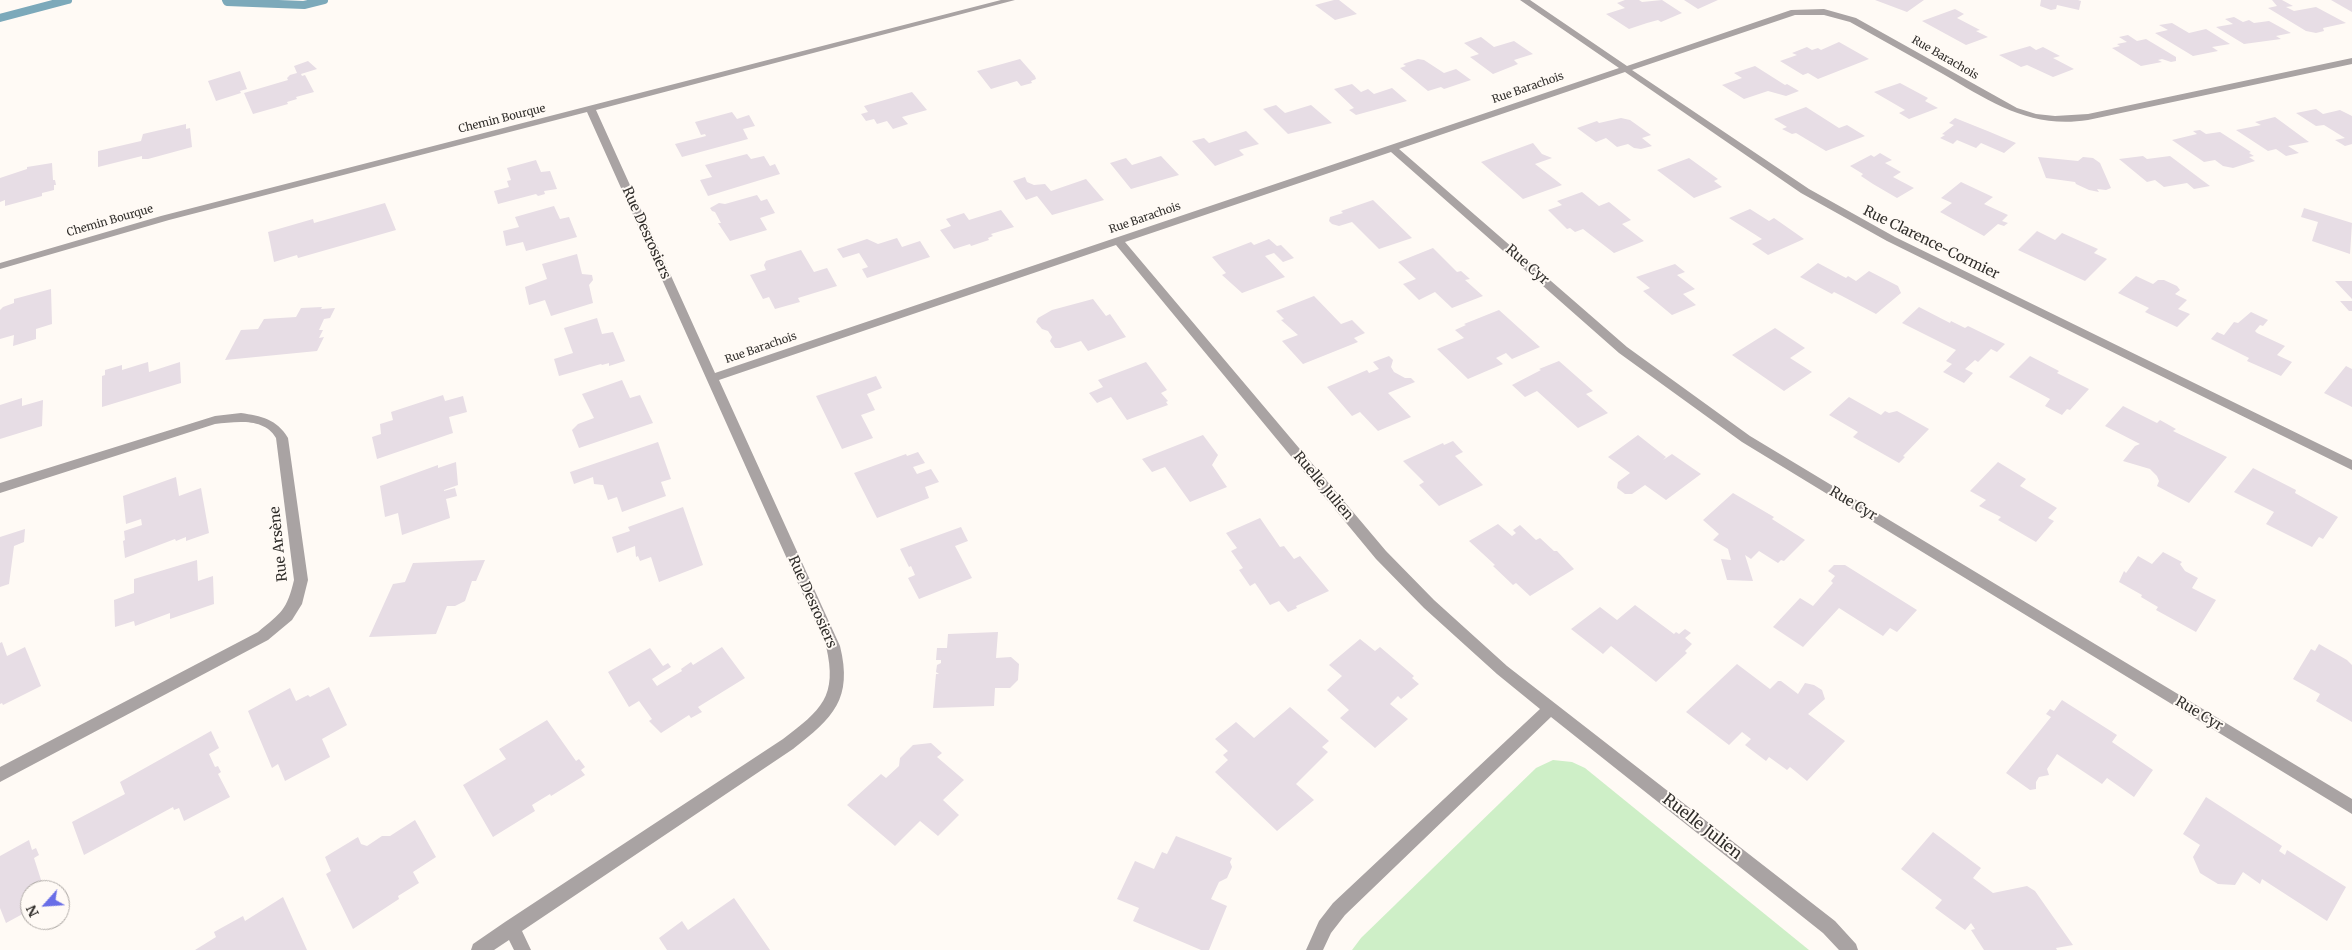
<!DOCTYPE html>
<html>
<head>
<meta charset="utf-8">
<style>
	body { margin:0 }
	#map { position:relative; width:2352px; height:950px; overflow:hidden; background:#fffaf5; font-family:Merriweather,serif }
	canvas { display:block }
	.north { position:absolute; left:20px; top:880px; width:50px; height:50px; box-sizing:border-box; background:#fffaf5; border:1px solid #ada8a4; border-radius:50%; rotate:244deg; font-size:14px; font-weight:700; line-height:20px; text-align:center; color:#312e2b }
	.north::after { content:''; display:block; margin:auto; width:18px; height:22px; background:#696ee7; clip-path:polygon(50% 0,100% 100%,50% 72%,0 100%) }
</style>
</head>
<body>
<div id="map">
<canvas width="2352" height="950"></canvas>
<div class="north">N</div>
</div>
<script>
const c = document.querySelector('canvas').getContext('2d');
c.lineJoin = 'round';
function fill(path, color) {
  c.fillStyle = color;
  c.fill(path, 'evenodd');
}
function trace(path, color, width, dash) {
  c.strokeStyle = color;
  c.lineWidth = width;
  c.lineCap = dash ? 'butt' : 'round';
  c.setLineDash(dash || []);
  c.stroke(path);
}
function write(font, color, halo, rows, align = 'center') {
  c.font = font + ' Merriweather,serif';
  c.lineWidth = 4;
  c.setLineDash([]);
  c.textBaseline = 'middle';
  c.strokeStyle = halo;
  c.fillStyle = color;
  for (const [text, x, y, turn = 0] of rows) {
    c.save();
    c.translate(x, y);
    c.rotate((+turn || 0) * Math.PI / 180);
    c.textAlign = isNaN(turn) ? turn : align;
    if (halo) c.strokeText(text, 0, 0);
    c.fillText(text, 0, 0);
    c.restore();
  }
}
fill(new Path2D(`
	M1553,760L1572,762L1585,768L1809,950H1352L1361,938L1536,768Z`), '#ceefc7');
trace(new Path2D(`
	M226,0L227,2L304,5L324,0
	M0,18L68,0`), '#7ca9ba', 8);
fill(new Path2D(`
	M1334,0H1339L1357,14L1335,20L1315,5Z
	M1625,0H1639L1642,2L1662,0L1682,13L1661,22L1658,20L1647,23L1629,29L1606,14L1625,8L1617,3Z
	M1684,0H1718L1698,9Z
	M1875,0H1924L1907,12Z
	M2041,0H2078L2081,1L2079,10L2057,5L2056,9L2051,10L2040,6Z
	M2272,0H2282L2293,6L2286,7L2294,11L2316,7L2346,23L2323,28L2324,31L2316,33L2306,31L2268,8L2277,6Z
	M2331,0H2352V12Z
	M1955,9L1964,14L1957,18L1980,30L1976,31L1988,37L1966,45L1922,21Z
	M2234,17L2243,22L2249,20L2254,23L2269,21L2291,33L2276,36L2281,39L2244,44L2216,27L2233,24L2225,19Z
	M2172,23L2189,33L2206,29L2230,44L2212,47L2218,51L2193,56L2155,33L2168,30L2159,25Z
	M2128,35L2137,41L2146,39L2176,57V61L2171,62L2162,59L2158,60L2162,62L2141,66L2112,48L2120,46L2117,44L2127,42L2119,37Z
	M1481,37L1494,47L1514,41L1533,54L1514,60L1518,64L1493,74L1470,57L1479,54L1464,43Z
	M1839,42L1869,59L1818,79L1808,73L1803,75L1780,61L1797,55L1792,53L1807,47L1812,50L1818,48L1821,50Z
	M2030,46L2036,50L2043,47L2060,56L2053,58L2074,69L2053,77L2027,65L2021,67L1999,55Z
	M1020,59L1035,76L1036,79L1031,81L1032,83L1021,86L1017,81L991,89L977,71Z
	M1418,59L1424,60L1444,73L1456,69L1471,80L1444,89L1441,87L1428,91L1400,68L1406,66L1403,64Z
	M308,61L317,69L301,74L302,76L305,75L314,92L296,97L297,99L287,102L288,104L253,114L244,93L288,80L287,78L290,75L297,73L294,66Z
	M1755,66L1785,85L1787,84L1799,91L1786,96L1768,91L1744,99L1722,85L1742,78L1734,73Z
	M240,71L247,89L240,91L241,93L216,101L208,81Z
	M1900,83L1928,98L1925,101L1938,108L1909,119L1899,113L1905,110L1874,92Z
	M1352,84L1361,92L1368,89L1374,94L1392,88L1407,101L1356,115L1349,110L1354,108L1334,89Z
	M912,92L927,110L902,117L908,124L893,129L887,121L877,124L874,119L866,121L861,114L868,112L864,106Z
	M1276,105L1285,113L1311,105L1332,123L1288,134L1263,109Z
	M1806,107L1839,128L1847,125L1865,136L1826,151L1796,133L1792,134L1782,129L1787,127L1774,119Z
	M2316,109L2323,114L2340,110L2352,116V144L2345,146L2335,140L2345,138L2324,125L2316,126L2296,113Z
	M732,112L737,119L749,115L755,126L743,129L748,139L682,157L675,144L706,136L705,134L701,135L695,122Z
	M2275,117L2309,142L2288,146L2299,153L2286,156L2276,149L2268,151L2236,130L2261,125L2255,122Z
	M1621,118L1630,120L1651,135L1642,138L1652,146L1641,149L1634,148L1628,144L1617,147L1606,138L1596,142L1577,128L1597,121L1599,123Z
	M1955,118L1990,132L2016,143L2004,153L1981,143L1976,148L1957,140L1953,144L1940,138L1945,135L1942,134L1954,125L1949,123Z
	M186,124V129L190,128L192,147L148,159H142V156L98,167V151L141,141L143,134Z
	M2200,130L2206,134L2220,132L2251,152L2249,153L2254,156L2249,157L2255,161L2233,168L2223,166L2215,160L2204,162L2172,140L2197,134L2193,131Z
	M1246,131L1259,144L1239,150L1244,155L1215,166L1192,141L1204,138L1209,143Z
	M1533,143L1542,154L1552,158L1535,164L1562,185L1523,199L1481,162Z
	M1880,153L1892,160L1885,163L1901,172L1893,177L1914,188L1897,198L1873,184L1861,176L1863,174L1850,166L1871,155L1874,157Z
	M747,154L751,159L764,156L770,166L775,164L780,174L708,196L700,180L712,177L705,165Z
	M1161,156L1179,175L1131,189L1110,163L1126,158L1132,165Z
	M2143,156L2147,159L2170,156L2210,186L2194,189L2187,183L2164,187L2155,180L2147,182L2119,159Z
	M2038,157L2078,161L2083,157L2093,158L2100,163L2111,188L2106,190L2097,189L2099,192L2089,190L2076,184L2075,182L2046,178Z
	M1689,158L1718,179L1714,181L1722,187L1694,198L1657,170Z
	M536,160L541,172L550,171L557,189L544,191L545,194L538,196L536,194L498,204L494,191L509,187L507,181L511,180L507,168Z
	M52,163L53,180H55L56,185H54V190L42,193V196L5,206V200L0,202V178L27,169V167Z
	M1025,177L1027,182L1034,185L1045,184L1051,191L1086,179L1104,200L1052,215L1037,196L1026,200L1021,193L1013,181Z
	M1961,182L1993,197L1984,204L2008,215L2002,221L2008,223L2004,226L1998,224L1984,236L1940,212L1952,203L1941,198Z
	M1582,192L1599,206L1609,202L1631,220L1622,224L1644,241L1614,253L1583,229L1575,232L1570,228L1567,229L1548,210L1562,205L1557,201Z
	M757,195L761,201L767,199L775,213L760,218L767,230L730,241L718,223H721L715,212L712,211L710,208L719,203L725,204Z
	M1373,200L1412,238L1379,249L1352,222L1339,226L1332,224L1329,221L1330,217L1343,213L1341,211Z
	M385,203L396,230L298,258L297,255L274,262L268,232L313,219L314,223Z
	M554,206L560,219L569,217L577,237L526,251L523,242L506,246L503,231L519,227L515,217Z
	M2304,208L2352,223L2350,254L2312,241L2318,222L2301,217Z
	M1750,209L1769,221L1774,218L1804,239L1768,255L1752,244L1762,239L1729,218Z
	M1001,210L1014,227L991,234L993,236L988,238L989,240L971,246L970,244L954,249L940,230L951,226L946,219L964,213L969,220Z
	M2037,231L2055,240L2062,233L2098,249L2094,253L2107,259L2085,281L2018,250Z
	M897,238L902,247L920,241L930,257L867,278L862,269L868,267L859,253L843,258L837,249L867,239L878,244Z
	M1269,239L1277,246L1281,245L1294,258L1283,262L1274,253L1265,256L1285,277L1242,293L1222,275L1226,273L1212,257L1251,242L1254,245Z
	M1433,248L1457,272L1461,271L1470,279L1465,280L1483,296L1452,308L1435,292L1419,300L1403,284L1416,279L1398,262Z
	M801,250L814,272L827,268L837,286L798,298L800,302L775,309L769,297L763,299L750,275L766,270L764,265L766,261Z
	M577,254L582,274L592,275L593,280L589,285L593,303L551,316L545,300L529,305L525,287L547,279L542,264Z
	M1818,263L1846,278L1848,276L1856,281L1869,271L1898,286L1901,293L1876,314L1842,296L1834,292L1832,294L1800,277Z
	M1675,264L1685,272L1677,275L1695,289L1683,294L1696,305L1672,315L1643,291L1650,288L1636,277Z
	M2136,276L2153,284L2158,280H2164L2177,286L2180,290L2175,294L2187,300L2178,309L2190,314L2177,327L2145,312L2149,308L2118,293Z
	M2335,281H2352V299Z
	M51,289L52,324L36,329V339L13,346L14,335L0,339V310L3,307L14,303V299Z
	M1314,296L1341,324L1352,320L1365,333L1354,338L1358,342L1303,364L1282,341L1298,335L1281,320L1284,319L1276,311Z
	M1093,299L1106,316L1110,314L1126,337L1088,351L1081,341L1060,348H1055L1050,341L1052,337L1048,331L1042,329L1036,322L1038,318L1052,310Z
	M2340,301H2352V311H2349Z
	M322,307L321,309L335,308L330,318L324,319L319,330H323L319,338L324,337L317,351L225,360L241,330L258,329L264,319L296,317L301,308Z
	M1919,307L1950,323L1951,321L1965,328L1968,326L2005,344L1997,352L1991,349L1978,362L1975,360L1965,369L1973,373L1964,383L1943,372L1952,364L1946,361L1956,350L1902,323Z
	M1499,310L1540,347L1512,359L1506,353L1496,358L1503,364L1468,379L1437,349L1464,338L1455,330L1466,325L1464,324Z
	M2251,312L2268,320L2263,326L2260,325L2255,331L2257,333L2285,346L2277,355L2292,362L2281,376L2247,361L2249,358L2211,339L2217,332L2224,335L2234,322L2238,323Z
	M597,318L602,334L613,332L625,361L609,366V363L602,365L601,364L559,376L554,359L573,353L564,328Z
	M1775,328L1805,348L1790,358L1812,372L1784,391L1732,355Z
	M1389,356L1393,360L1391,367L1394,372L1405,378H1411L1415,382L1388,393L1411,417L1378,431L1360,412L1352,416L1327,387L1367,370L1369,373L1379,369L1373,362Z
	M2030,356L2059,371L2057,373L2089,389L2070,410L2067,409L2062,415L2045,406L2050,399L2009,377Z
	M1559,361L1593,391L1586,394L1608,413L1578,428L1537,391L1525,397L1512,385L1541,370L1539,369Z
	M148,362L149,372L180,362L181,383L102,407V376L105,375V370L122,365V370Z
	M1146,362L1167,390L1161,393L1168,401L1166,402L1168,405L1127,420L1111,397L1097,403L1089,393L1103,387L1098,380Z
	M2346,366L2352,369V407L2324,393Z
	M876,376L882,388L867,394L875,410L861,415L873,438L842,449L816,396Z
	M622,380L630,398L640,395L653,423L579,448L572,430L578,424L594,418L582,394Z
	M443,395L445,401L463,396L467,412L449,417L453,433L377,459L372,437L381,434L380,424L393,420L391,412Z
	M1849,397L1881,415L1885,411L1889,413L1897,411L1929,429L1903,456L1905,457L1899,463L1853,437L1858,432L1829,415Z
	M22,398V406L43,400L42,426L0,439V405Z
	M2123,406L2157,423L2160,420L2176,429L2173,431L2227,457L2189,503L2157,486L2159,481L2157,476L2150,469L2123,461L2135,446L2140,444L2105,426Z
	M1203,435L1218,455L1212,465L1227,487L1190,502L1165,467L1152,472L1142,459Z
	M1638,435L1666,457L1663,460L1672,454L1701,474L1666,500L1645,485L1632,494H1625L1617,488L1618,482L1630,473L1608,457Z
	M1453,441L1463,452L1455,456L1483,485L1439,506L1419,485L1424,482L1403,461L1443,443L1444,445Z
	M658,442L671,479L661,482L666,496L622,512L617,497L608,500L603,485L594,484L593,477L574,484L570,472Z
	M918,452L925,463L913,467L917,474L931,469L939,482L925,487L929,498L877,518L854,473L906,454L907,456Z
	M456,462L458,485L444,490V491L455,488L457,496L446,499L450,518L402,535L398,513L385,517L380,486L438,465V468Z
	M1998,462L2026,479L2020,486L2057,508L2048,518L2054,521L2036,542L1998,520L2001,517L1979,506L1986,500L1970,491Z
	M2253,468L2296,490L2295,493L2338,517L2323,539L2319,537L2312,547L2266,524L2274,512L2234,492Z
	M176,477L179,496L201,488L209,533L186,541V537L176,541L175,539L125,558L123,541L125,540L124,531L142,525L141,519L126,524L123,496Z
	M1733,493L1774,517L1772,519L1805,540L1784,561L1781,560L1778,563L1759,551L1751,559L1745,555L1753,581L1727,580L1721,559L1731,560L1728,549L1713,540L1719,534L1703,520Z
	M683,507L703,565L659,582L651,557L640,561L638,556L636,557L635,546L617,553L612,537L630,531L628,527Z
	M1260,518L1280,547L1284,546L1294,559L1300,556L1329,591L1296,606L1297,608L1288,612L1279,601L1270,605L1255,583L1250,586L1239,570L1243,568L1231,551L1237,548L1226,533Z
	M1498,524L1512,536L1516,533L1513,530L1520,525L1536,540L1540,538L1554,551H1557L1574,569L1530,596L1516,583L1513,585L1493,566L1495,565L1469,541Z
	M961,527L968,541L955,546L972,578L919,599L908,578L915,575L911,566L909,567L900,549Z
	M25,529L24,542L14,546L9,584L0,587V537Z
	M2163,552L2182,562L2180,564L2185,571L2198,578L2192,588L2216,600L2196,632L2156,610L2158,607L2141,597L2142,595L2119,582L2124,571L2126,573L2138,556L2152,564Z
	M197,560L198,581L213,576L214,604L170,619V613L135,626L134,621L115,627L114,600L134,593V579Z
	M485,560L476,581H472L465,601L455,606H447L436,634L369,637L393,584L405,582L413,563Z
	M1834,565H1845L1917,610L1897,632L1890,628L1883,636L1839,608L1803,647L1773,627L1800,598L1813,606L1833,583L1831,581L1835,576L1828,571Z
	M1635,605L1674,634L1676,632L1679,634L1685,629L1691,633L1685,638L1692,644L1685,651L1687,653L1656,682L1611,646L1603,654L1571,629L1600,607L1617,620Z
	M998,632L996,658L1011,657L1019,664L1018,680L1010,688H995L994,706L933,708L936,674H939L936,672L937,665L941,663V660H936L937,648H947L948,634Z
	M1360,639L1375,651L1380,647L1414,676L1412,678L1419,684L1401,699L1398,696L1390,704L1408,719L1375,748L1340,718L1349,710L1327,690L1342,676L1329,665Z
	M2,642L7,656L25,647L41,686L3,705L2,703L0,704V643Z
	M2319,644L2347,660L2352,665V722L2316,701L2320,694L2293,679L2311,649L2315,651Z
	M722,647L745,678L698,707L702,712L691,718L689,715L661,733L649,721L652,719L639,701L629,707L608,672L650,648L663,666L668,663L671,667L652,679L657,686L682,671L681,669L691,662L693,665Z
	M1737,664L1770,689L1778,681H1781L1798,694L1805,683L1814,685L1822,690L1825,699L1808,714L1845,741L1807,781L1790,767L1787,770L1769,757L1766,761L1745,745L1751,739L1742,732L1729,745L1686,712Z
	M329,687L347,725L322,739L330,757L285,781L278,764L272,768L248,711L290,688L296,701L308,695L310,697Z
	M2062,700L2117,735L2112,742L2153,770L2134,797L2107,778L2102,784L2057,754L2047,769L2049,775L2039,777L2036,782V789L2030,790L2006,773L2051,717L2046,714L2050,709L2054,711Z
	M1290,707L1329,741L1322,747L1328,752L1296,784L1314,800L1277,831L1215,772L1228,760L1223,755L1228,751L1215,739L1236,722L1254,738Z
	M547,720L576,761L579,759L585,767L581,770L585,775L551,796L550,794L532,805L535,811L493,837L463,785L506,759L499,749Z
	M211,731L219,748L209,754L215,767L218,766L221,772L218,774L230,797L184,821L179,808L174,810L173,807L84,855L72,822L125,794L120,782Z
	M931,743L942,753L937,757L964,780L943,800L959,815L938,836L920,821L895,846L847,805L881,774L886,778L899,766L900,758L913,745Z
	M2206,797L2282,846L2279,851L2285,855L2287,850L2346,887L2327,921L2262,879L2260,884L2243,872L2235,885L2218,884L2200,873L2193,857L2200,845L2183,834Z
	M415,820L436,857L413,872L419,883L398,896L399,899L353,929L326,874L331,871L325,857L358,837L361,844L367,846L382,836H390Z
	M1933,832L1981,868L1973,878L1993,893L2027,886L2035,891L2073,945L2056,948L2057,950H1984L1971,930L1975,929L1971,923L1965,930L1935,908L1942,900L1901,869Z
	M1176,836L1232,858L1230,862L1232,867L1227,878L1219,882L1211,899L1227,906L1209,950H1201L1133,921L1139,908L1117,899L1135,861L1154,869L1162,852L1167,854Z
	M29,840L32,850L36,848L39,855L34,858L42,883L45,882L48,890H30V910L6,923L0,908V856Z
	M283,897L307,950H195L216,937L214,932L243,916L245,921Z
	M734,898L770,950H667L659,938L682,921L688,930Z`), '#e7dde5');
fill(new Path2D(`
	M1001,0H1015L596,110L715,373L1619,68L1520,0H1530L1627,66L1791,10L1824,9L1856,18L2017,108L2036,114L2055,116L2088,114L2352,58V64L2088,120C2030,129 1991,102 1943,74C1912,57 1881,39 1850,22L1824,15H1795L1632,70L1809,189L1895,237L2352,460V470L1887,241L1801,193L1625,72L1399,149L1627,347L1750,436L2352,799V814L1742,442L1619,353L1391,152L1125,242L1386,551L1434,600L1507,666L1835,921L1856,944L1858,950H1839L1823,933L1551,717L1345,915L1331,933L1323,950H1306L1319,921L1333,903L1540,709L1497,674L1424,608L1376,559L1116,245L719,380L840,646C853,699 833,718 793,749L522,931L531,950H514L509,940L494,950H471L473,944L505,922L783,739C821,710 838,697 826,646L587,112L169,220L0,269V263L161,216Z
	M241,413C261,416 277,419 288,438L308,580L302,604L292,620L268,640L0,782V767L258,632C281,613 287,610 294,580L276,438C264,417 235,422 215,424L0,493V483L215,416Z`), '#a9a3a3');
write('11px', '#312e2b', '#fffaf5', [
	["Rue Barachois",1945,58,30],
	["Rue Barachois",1528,88,-19],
	["Chemin Bourque",502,119,-14],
	["Rue Barachois",1145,218,-19],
	["Chemin Bourque",110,221,-16],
	["Rue Barachois",761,348,-19]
]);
write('14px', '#312e2b', '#fffaf5', [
	["Rue Desrosiers",646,233,66],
	["Rue Clarence-Cormier",1931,243,26],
	["Rue Cyr",1527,265,41],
	["Ruelle Julien",1323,486,50],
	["Rue Cyr",1853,504,31],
	["Rue Arsène",279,544,-96],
	["Rue Desrosiers",812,602,66],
	["Rue Cyr",2199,714,31]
]);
write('16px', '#312e2b', '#fffaf5', [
	["Ruelle Julien",1702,827,38]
]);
</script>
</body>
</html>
